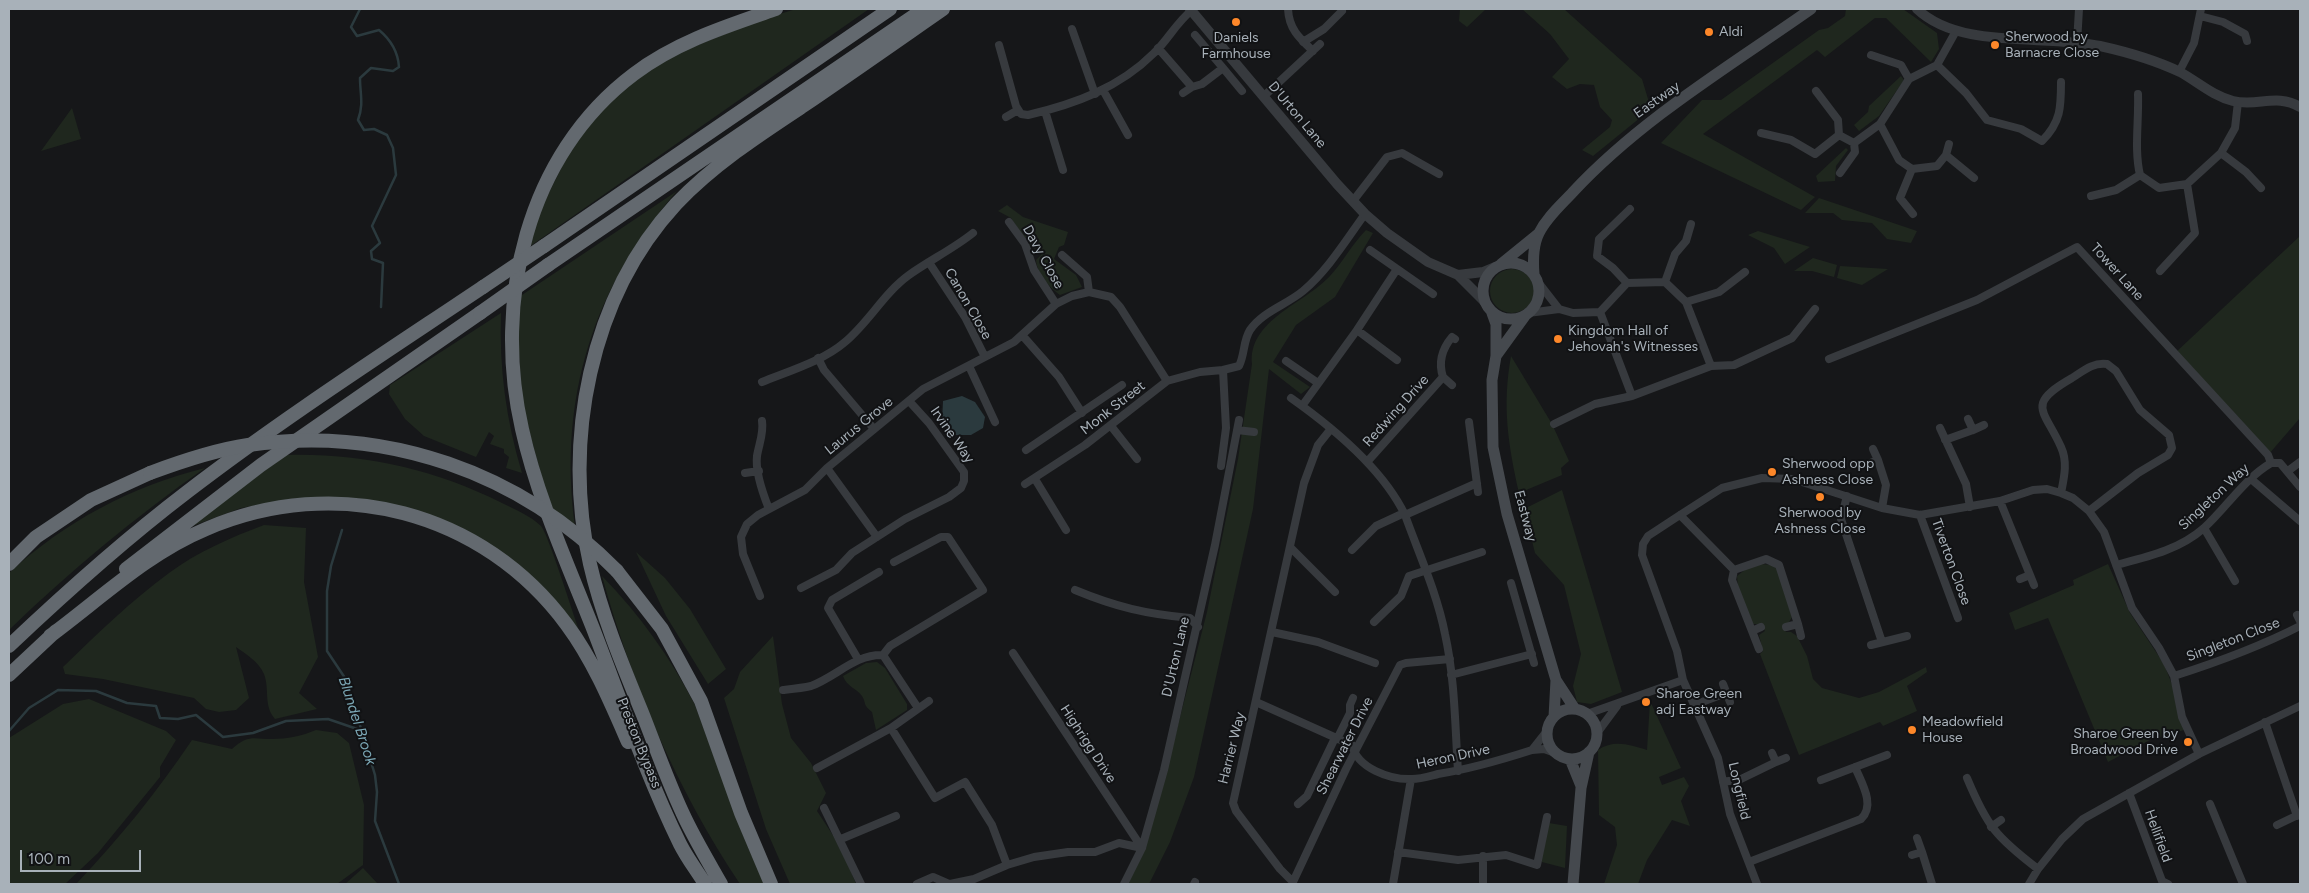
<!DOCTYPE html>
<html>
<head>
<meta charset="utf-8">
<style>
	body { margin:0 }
	#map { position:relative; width:2309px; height:893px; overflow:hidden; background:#161719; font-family:Figtree,sans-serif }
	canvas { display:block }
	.frame { position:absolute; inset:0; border:10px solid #a8b1b9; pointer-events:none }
	.scale { position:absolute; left:20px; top:850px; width:121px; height:22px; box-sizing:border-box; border:2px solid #a8b1b9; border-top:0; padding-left:6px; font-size:15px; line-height:18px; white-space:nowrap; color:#a8b1b9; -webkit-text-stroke:4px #111214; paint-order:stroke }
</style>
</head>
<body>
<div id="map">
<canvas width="2309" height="893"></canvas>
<div class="frame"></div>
<div class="scale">100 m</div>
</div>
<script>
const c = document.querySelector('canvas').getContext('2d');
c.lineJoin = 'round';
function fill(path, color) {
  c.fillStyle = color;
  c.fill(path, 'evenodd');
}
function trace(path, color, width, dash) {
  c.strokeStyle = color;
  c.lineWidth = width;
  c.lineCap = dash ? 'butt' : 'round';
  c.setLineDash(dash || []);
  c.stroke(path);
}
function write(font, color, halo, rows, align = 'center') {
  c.font = font + ' Figtree,sans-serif';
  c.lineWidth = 4;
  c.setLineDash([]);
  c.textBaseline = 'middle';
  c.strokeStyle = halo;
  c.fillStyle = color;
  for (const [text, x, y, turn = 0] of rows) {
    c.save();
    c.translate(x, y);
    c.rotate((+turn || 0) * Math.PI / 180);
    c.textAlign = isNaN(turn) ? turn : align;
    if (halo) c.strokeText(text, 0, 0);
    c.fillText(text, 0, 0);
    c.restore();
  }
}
fill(new Path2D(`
	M796,9H869L529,247L541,209L567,156L591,123L618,94L666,58L757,21Z
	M1460,9H1486L1467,27L1459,21Z
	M1522,9H1564L1642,79L1651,109L1593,156L1582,150L1610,127L1612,120L1600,107L1594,85L1580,84L1567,89L1552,77L1569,59L1550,34Z
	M1846,9H1903L1937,33L1939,49L1931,62L1886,18H1875L1825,57L1817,50L1703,134L1815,197L1801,210L1661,143L1702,100H1721L1819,30L1828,28L1845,16Z
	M1901,76L1904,80L1879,116L1859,131L1854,125L1868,112L1869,106Z
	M72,108L81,139L41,151Z
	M1846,148L1848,150L1836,166L1835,181L1818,182L1816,176Z
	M677,191C593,287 558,399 575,526L553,510L545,489L522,405L516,299Z
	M1819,198L1917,231L1911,243L1887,239L1872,223L1842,220L1833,213H1805Z
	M1007,205L1023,217L1068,232L1064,245L1059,247L1054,259L1076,275L1082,287L1060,295C1049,287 1037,274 1036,260L1041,255L1039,250L1030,247L1011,218L998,211Z
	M1366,230L1373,233L1335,297L1296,325L1273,362L1310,387L1301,394L1269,369L1253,509L1194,777L1170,842L1149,884H1128L1166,772L1207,612L1238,459L1252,364C1248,320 1304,304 1330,276C1343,262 1352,244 1366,230Z
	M1758,231L1810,247L1785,264L1774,248L1748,235Z
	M2300,236V418L2269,454L2175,353Z
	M1813,258L1837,265L1834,277L1812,271H1794Z
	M1840,266L1888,269L1862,285L1837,278Z
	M1490 291a22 22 0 1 1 44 0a22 22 0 1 1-44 0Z
	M501,313C499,368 506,420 522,473L506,468L509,457L504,453V449L490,444L494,436L489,432L476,457L424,436L405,419L389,394L390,385Z
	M1511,356L1552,424L1569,461L1561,468L1562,475L1519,493C1508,444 1502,406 1511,356Z
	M286,455C362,453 434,469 502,503C514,509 531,516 541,526C548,533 574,617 580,633L543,588L394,505L356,498H298L241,508L187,528Z
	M205,468C135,517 70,571 9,630V573C66,521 130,487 205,468Z
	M1562,490L1622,692L1591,704L1577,702L1573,686L1581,654L1564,585L1535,553L1524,509Z
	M264,525L306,528L304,582L318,657L299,693L317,709L275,719C263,705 270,690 264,674C259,662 246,654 236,647L249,698L236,710L219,712L206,709L194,698L103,679L65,674L63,667C96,635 131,601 169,573C197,552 232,537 264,525Z
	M636,552L665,578L690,609L726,669L708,684L666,616Z
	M1761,564L1773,565L1778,570L1792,617L1788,624L1783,625L1786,632H1791L1797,636L1807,656L1813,679L1822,688L1859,698L1879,692L1926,667L1927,672L1907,686L1917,711L1883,726L1880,722L1799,755L1760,654L1763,651L1759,635L1765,631L1761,624H1753L1738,588L1737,576L1746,569Z
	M2108,564L2130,613L2164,664L2173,687L2184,730L2150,740L2108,762L2048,618L2015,630L2009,613L2074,585L2073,580Z
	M602,576C640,615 670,657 695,705L743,835L764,884H740C677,790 632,685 602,576Z
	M773,636L782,704L791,738L811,763L826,793L817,811L842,849L856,884H790L766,829L724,698L734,689L740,672Z
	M877,662L885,668L907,704V710L876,730L872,712C862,704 867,704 862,696C856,688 847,687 843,676L866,663Z
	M89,699L166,731L176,740L160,767V777L98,853L65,884H9V738L63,704Z
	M1650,701L1681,768L1659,777L1662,785L1684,777L1689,786L1681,801L1690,826L1672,820L1647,860L1638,884H1604L1617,845L1615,827L1599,815L1598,750C1614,739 1630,745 1647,750Z
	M316,730L337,733L349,743L364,805L363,865L337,884H76C119,839 157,792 192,740L232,749C248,734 254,739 272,739C287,739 302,736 316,730Z
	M1549,823L1567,826L1565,868L1542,862V840Z
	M363,868L378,884H345Z`), '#1f271e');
fill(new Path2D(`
	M962,396L975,402L985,417L983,428L971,435H955L942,423L943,401Z`), '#2b3a3e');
trace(new Path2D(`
	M360,9L351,27L357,36L379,30C391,40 398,51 399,67L393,71L371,68L360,78C360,94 364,104 358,120L364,130L374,129L387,135L393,148L396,175L372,226L380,243L371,251L372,259L383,263L381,307
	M342,530L331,566L327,591V651L345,678L358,719L375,775L377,792L375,821L399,884
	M9,731L29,708L58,690L96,691L127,703L156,706L160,718L178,719L196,715L223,737L253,733L286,721L328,719L360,730`), '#2b3a3e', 2.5);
trace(new Path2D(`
	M1288,9C1289,29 1299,38 1313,51
	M2200,16L2223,22L2245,34L2247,41
	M1072,29L1095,94
	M1303,42L1324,29L1342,11
	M2077,43L2079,9
	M999,45L1016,106L1021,114L1028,115C1075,104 1119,88 1154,53C1168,40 1176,23 1192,10
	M1158,48L1192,87L1183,93
	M1871,55L1901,65L1909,79
	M1937,65L1966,93L1987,120L2021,129L2042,141C2061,122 2061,107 2061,82
	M1223,68L1242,91
	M2179,72L2194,43L2201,9
	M1192,87L1202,84L1223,68L1195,35
	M1103,90L1128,135
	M1816,91L1838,120L1839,135
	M2138,94C2139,122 2134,149 2140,175L2159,188L2187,184L2221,153L2235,128L2238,102
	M1264,96L1320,44
	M1045,111L1063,170
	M1006,117L1018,110
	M1880,124L1899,160L1912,169L1937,166L1946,155L1949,144
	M1761,133L1791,140L1815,154L1839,135L1854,143L1880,124L1909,79L1937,65L1956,31
	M2221,153L2246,172L2261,188
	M1946,155L1974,178
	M1912,169L1900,198L1913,214
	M1840,173L1855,152L1854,143
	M2091,196L2116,190L2140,175
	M1353,201L1387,157L1402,153L1439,174
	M1009,222L1025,244L1034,270L1056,304
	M1370,250L1433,294
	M1062,255L1087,277L1089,292
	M930,264L965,317L985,357
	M2160,271L2195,233L2187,184
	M1538,282L1559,309
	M1665,282L1675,254L1686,241L1691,224
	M1627,283L1613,268L1597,256L1599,239L1630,209
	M1686,302L1719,292L1745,272
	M1600,312L1632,396
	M1528,313L1559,309L1573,313L1600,312L1627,283L1665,282L1686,302L1711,366
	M1357,330L1397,360
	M1022,335L1059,377L1082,413
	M818,358L824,370L874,429
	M1829,359L1977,300L2077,247L2268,455L2271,463
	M1286,361L1318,383
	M969,366L995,422
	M1223,370L1239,366C1245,354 1243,341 1250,330C1262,312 1286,305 1303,291C1328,270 1346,240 1365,214
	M762,382C789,371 823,361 845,342C869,322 884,293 909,275C930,260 953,249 973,233
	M1452,385L1443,377C1438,362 1442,349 1452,337L1455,339
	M1291,398C1332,427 1383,469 1405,515C1419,554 1437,593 1445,634C1455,679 1455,726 1458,771
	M1302,406L1357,330L1397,269
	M1968,419L1973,430L1984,425
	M762,421C764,433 759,444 757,456C755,472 763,494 769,509
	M1469,422L1478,492
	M1554,424L1595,404L1632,396L1711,366L1734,365L1792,338L1815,309
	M1111,426L1137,459
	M1940,428L1966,484L1970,507
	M1237,430L1254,432
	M1945,440L1973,430
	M1026,450L1122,385
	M1878,460L1886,485L1882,508
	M1367,462L1443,377
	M2271,463H2280L2300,487
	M1868,464L1878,460L1873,449
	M827,468L877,537
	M2288,471L2300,462
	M745,473L759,471
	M1035,479L1066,530
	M2251,479L2300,521
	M1025,484L1085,445L1167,381L1200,372L1223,370L1226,428L1221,466
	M2061,493C2064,478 2068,462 2061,447C2044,409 2025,405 2072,378C2083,371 2093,362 2107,364L2116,371L2140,410L2169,435L2172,448L2168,455L2138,473L2089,511
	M1847,496L1841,519L1882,642
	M2000,501L2030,575
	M1405,515L1477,483
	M1680,515L1734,570
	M1920,515L1958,618
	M2204,528L2235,581
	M1291,548L1335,592
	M1352,550L1376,526L1404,513
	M2116,565C2147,557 2179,550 2204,528C2227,507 2244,479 2271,463
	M2020,579L2030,575L2034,585
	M1511,583L1534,663
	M801,588L836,570L852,553L905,519L949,497L961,488L964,481V472L929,423L909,401
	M1075,590C1116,607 1146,614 1190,618L1198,627
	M760,596L743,554L741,537L747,524L758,515L805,490L827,468L923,389L1014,342L1056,304L1072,296L1089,292L1111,297L1120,307L1167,381
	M2297,615L2300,621
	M1374,622L1401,596L1409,576L1482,552
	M1786,627L1798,624L1801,636
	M1752,631L1732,580L1734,570L1766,559L1779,565L1798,624
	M1272,632L1318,642L1375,663
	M1871,645L1907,636
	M1759,649L1752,631L1761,627
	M1013,653L1142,848
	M883,655L890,646L983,590L948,537H941L894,562
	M858,659L828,608L832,600L879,572
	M1451,675L1532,654
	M2174,676C2218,662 2259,647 2300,626
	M1723,684L1730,702
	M783,690C792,689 802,688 811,686C836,677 855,654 883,655L918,708
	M1256,702L1352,745C1357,768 1390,780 1412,779C1420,779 1430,776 1438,774C1470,769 1501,760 1532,750
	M1694,705L1726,693
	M1587,714L1683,680
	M2265,722L2297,816
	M891,728L935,798L965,782L992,825L1007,865
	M1547,731L1532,750L1544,749L1558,754
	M1597,733L1617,706
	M1337,739L1350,713V705L1353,698
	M1772,753L1776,762L1786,758
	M817,768L891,728L929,701
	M1967,778C1987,826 1996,837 2038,869
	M1821,780L1887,755
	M1723,782L1741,779L1776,762
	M2129,793L2162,881L2168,884
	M1298,804L1307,796L1335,738
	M2210,804L2243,884
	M824,808L861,884
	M2277,825L2300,814
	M1991,827L2001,820
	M841,839L896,816
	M1398,852L1458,860L1506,855L1537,865L1547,817
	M1922,852L1932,884
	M1912,855L1922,852L1917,838
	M1749,862L1861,819C1876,805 1861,782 1855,767
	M1293,882L1280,869L1236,811L1233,803L1304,483L1318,445L1330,430
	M917,884L933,877L949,884
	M950,884L974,879L1007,865L1034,857L1068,852H1095L1119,843L1142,848
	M1124,884L1142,848L1164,770L1215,545L1239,420
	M1194,884L1195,882
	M1292,884L1346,769L1400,665L1406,663L1450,659
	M1393,884L1411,779
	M1483,884V856
	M1757,884L1730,814L1718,758L1683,680L1677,651L1642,555L1643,544L1648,536L1680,515L1722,488L1762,478L1793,479L1882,508L1920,515L2000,501L2033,490L2047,489L2061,493L2073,498L2089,511L2104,532L2132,608L2159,648L2174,676L2182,717L2199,754
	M2029,884L2038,869L2062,839L2083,819L2199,754L2300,706`), '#373a3e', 8);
trace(new Path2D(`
	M1190,9L1337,184L1365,214L1387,233L1428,262L1458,275L1485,302
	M1917,9C1960,50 2044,34 2100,46C2127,52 2155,60 2180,72C2198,82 2213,96 2233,101C2257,107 2277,93 2300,107
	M1458,275L1483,272L1495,267`), '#373a3e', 10);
trace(new Path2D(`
	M1483 291a28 28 0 1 1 56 0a28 28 0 1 1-56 0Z
	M1501,264L1538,234
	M1534,274C1533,262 1533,245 1539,233C1547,217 1561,205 1573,192C1641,119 1730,66 1811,9
	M1492,313L1496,324V356L1492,380L1493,447L1507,514L1556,680L1554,717
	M1496,356L1525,316
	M1556,680L1575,709
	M1547 734a25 25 0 1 1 50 0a25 25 0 1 1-50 0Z
	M1570,759L1581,786
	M1573,884L1581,788L1589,752`), '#45494e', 11);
trace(new Path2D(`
	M544,246L890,9
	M548,265L924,9
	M9,564L36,537L91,500L150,473
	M126,569L261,465L480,313
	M617,571L662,629L701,701L741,813L771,884
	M50,636C100,599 148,553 206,529C336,473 483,511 567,625C593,660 611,703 628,742
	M9,646C66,592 124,540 187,492C282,419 383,354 483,287
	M9,675L56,631
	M705,884C697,871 687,858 680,844C647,777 621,701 594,631C568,565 537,497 522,429C493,302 526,155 634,74C676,42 727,26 776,9
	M721,884C708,861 694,838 683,814C668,782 656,748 643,715C623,666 602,616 590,564C562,442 590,297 676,204C713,165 759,135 803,106C850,74 897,41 943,9`), '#63696f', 14);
trace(new Path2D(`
	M483,287L544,246
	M480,313L548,265
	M150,473C182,461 214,450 248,445C386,425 520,472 617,571`), '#63696f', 14);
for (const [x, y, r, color] of [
	[1236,22,5,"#fd8729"],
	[1709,32,5,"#fd8729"],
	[1995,45,5,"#fd8729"],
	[1558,339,5,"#fd8729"],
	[1772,472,5,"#fd8729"],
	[1820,497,5,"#fd8729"],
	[1646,702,5,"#fd8729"],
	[1912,730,5,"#fd8729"],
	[2188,742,5,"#fd8729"]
]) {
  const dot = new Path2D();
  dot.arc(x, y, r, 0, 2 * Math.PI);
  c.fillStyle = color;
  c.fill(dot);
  trace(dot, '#111214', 2);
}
write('14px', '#a8b1b9', '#111214', [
	["Aldi",1719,32],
	["Sherwood by",2005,37],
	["Barnacre Close",2005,53],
	["Daniels",1236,38,"center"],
	["Farmhouse",1236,54,"center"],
	["Kingdom Hall of",1568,331],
	["Jehovah's Witnesses",1568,347],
	["Sherwood opp",1782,464],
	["Ashness Close",1782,480],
	["Sherwood by",1820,513,"center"],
	["Ashness Close",1820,529,"center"],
	["Sharoe Green",1656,694],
	["adj Eastway",1656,710],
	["Meadowfield",1922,722],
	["House",1922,738],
	["Sharoe Green by",2178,734,"right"],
	["Broadwood Drive",2178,750,"right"]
], 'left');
write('14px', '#a8b1b9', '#111214', [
	["Eastway",1657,100,-35],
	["D'Urton Lane",1297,115,50],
	["Davy Close",1043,257,61],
	["Tower Lane",2117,272,48],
	["Canon Close",968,304,60],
	["Monk Street",1113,408,-38],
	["Redwing Drive",1396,411,-48],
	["Laurus Grove",859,426,-39],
	["Irvine Way",952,435,55],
	["Singleton Way",2214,497,-43],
	["Eastway",1525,516,75],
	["Tiverton Close",1951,562,70],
	["Singleton Close",2233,640,-21],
	["D'Urton Lane",1176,657,-77],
	["Preston Bypass",639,743,68],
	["Highrigg Drive",1088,744,57],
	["Shearwater Drive",1345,746,-63],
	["Harrier Way",1232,748,-76],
	["Heron Drive",1453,757,-12],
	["Longfield",1739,791,77],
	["Hellifield",2158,836,70]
]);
write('italic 15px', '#7ca8b6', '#111214', [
	["Blundel Brook",357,721,72]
]);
</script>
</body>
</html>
